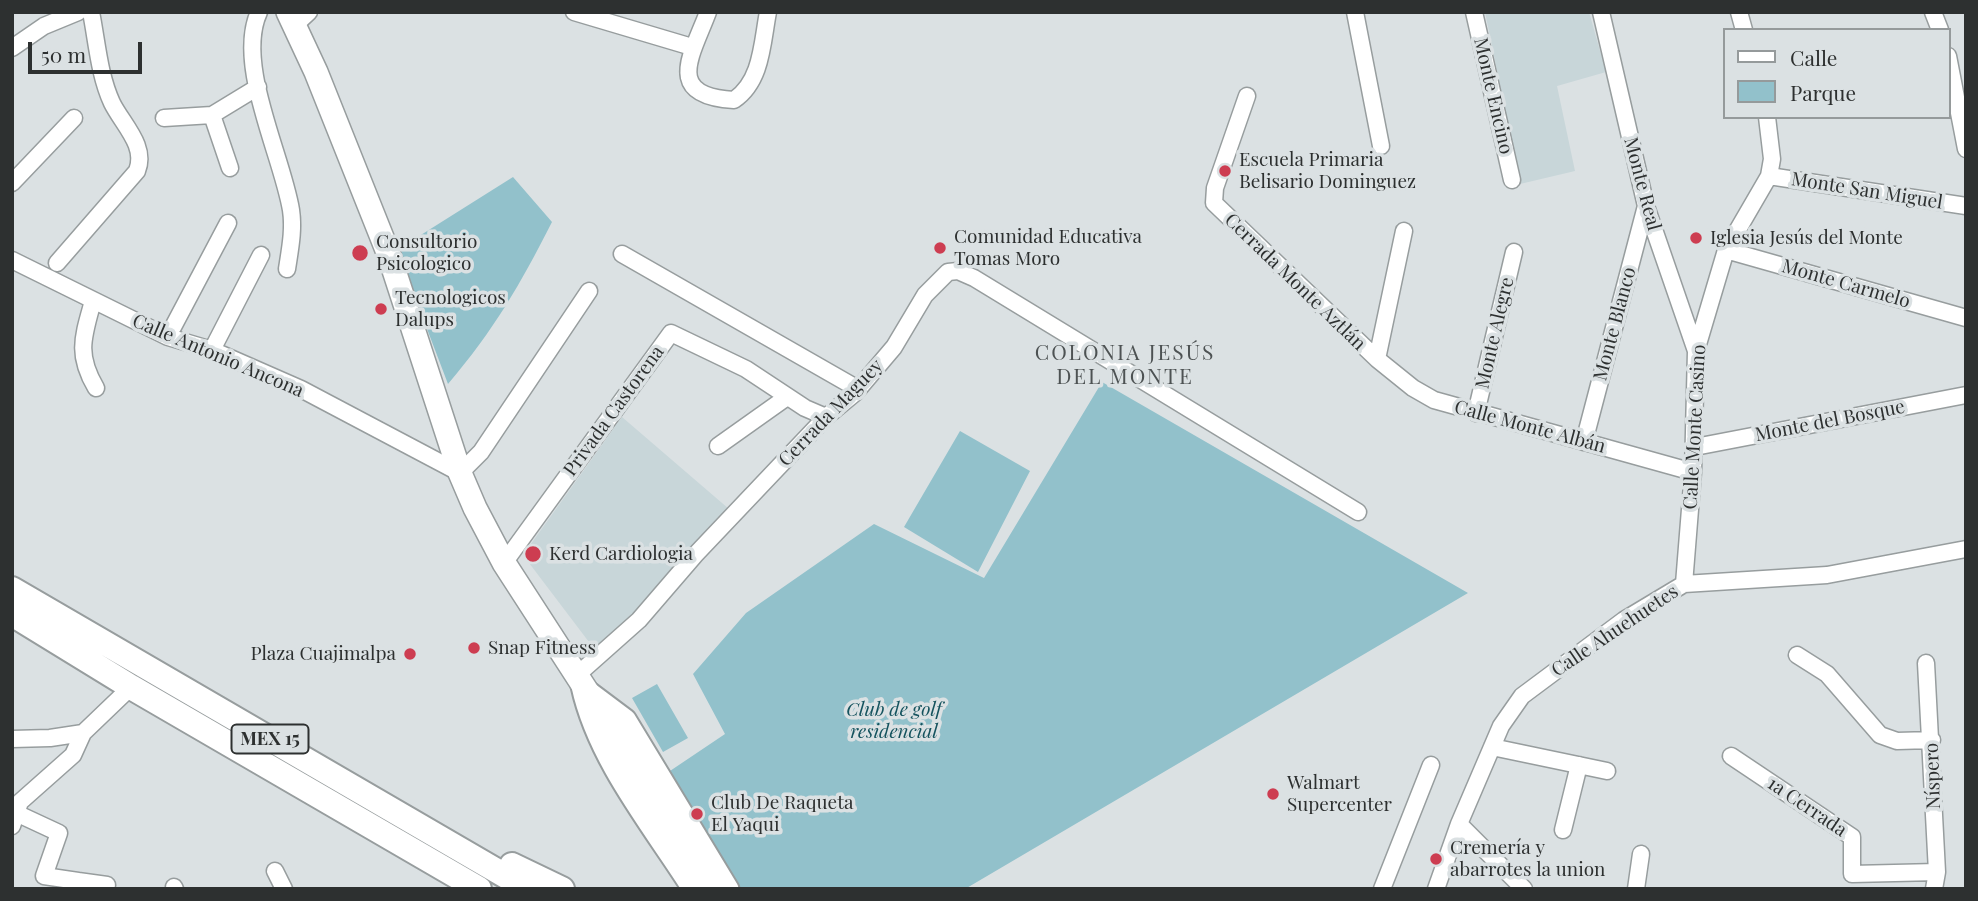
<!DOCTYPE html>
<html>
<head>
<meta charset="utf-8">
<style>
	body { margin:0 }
	#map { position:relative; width:1978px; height:901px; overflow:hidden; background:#dbe1e3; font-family:"Playfair Display",serif }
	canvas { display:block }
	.frame { position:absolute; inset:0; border:14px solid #2d3030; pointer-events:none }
	.legend { position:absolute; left:1723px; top:28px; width:228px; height:91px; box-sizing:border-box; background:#dbe1e3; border:2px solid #959a9b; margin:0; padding:9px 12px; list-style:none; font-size:21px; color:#2d3030 }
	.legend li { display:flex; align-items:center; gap:14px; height:35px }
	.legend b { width:35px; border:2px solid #959a9b }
	.scale { position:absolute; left:28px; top:42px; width:114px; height:32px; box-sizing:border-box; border:4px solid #2d3030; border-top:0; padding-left:9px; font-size:21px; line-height:24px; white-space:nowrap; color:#2d3030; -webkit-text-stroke:5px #dbe1e3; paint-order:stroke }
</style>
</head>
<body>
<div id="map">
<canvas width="1978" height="901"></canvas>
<div class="frame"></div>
<ul class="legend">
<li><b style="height:9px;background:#fff"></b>Calle</li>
<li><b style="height:19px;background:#92c1cb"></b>Parque</li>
</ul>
<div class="scale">50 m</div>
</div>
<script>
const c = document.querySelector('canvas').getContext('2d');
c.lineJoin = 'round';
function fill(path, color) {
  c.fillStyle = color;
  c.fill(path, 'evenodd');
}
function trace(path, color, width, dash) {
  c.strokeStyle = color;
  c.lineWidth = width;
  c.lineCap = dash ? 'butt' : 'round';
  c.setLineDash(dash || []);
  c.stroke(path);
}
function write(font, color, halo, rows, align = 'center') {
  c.font = font + ' "Playfair Display",serif';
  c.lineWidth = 7;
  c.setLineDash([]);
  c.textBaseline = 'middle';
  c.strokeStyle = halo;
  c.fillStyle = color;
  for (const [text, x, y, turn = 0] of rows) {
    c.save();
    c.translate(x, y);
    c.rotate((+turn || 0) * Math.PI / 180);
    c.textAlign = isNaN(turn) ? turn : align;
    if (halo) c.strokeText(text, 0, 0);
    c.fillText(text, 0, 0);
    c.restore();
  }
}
fill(new Path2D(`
	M1485,12H1589L1606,72L1557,86L1575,171L1520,184Z
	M622,417L729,509L648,604L595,650L523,555Z`), '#c8d6d9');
fill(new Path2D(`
	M513,177L552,222C520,285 494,330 448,384L397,250Z
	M1102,382L1468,593L965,889H734L664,775L725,734L693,674L746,613L874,524L984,578Z
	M960,431L1030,471L978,572L904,527Z
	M657,684L688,738L663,752L632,698Z`), '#92c1cb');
const minor = new Path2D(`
	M259,12C235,64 282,155 291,210C294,230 290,249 287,269
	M574,12L692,47
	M708,12C692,55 663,96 734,100C762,81 762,43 768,12
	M1355,12L1381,146
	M1474,12L1512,180
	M1601,12L1646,206L1696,351
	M1739,12L1744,30
	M1933,12L1940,30
	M295,25L309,12
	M12,48L44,26L78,12
	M1948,56L1966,149
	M1247,96L1215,188L1214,203L1377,359L1413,388L1434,400L1693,472
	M212,115L230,168
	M164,118L212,115L258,87
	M1769,176L1966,206
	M12,183L74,118
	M1726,250L1966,318
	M622,254L858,389
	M12,260L168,337L212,350L301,389L460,473L481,452L589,291
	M57,263L137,171C147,146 123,125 112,103C99,75 97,42 91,12
	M93,301C83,337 76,354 96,388
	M173,327L228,223
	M212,350L261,255
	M1377,359L1404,231
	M1476,413L1514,252
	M1584,442L1646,206
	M718,446L787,397
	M1695,447L1966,395
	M504,563L671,333L746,369L805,408L826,417
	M1684,584L1693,472L1696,351L1726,250L1769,176L1772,159L1767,117
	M1797,655L1827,674L1880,735L1897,741L1932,740
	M1926,663L1937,872L1934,889
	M576,676L639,620L695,555L826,417L855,393L894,347L925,295L948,272L958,271L974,278L1358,512
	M12,739L50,738L83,733L131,687
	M1492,747L1607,771
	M1731,756L1852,837V874L1937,872
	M16,813L59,833L44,876L78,881L79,889
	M1459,824L1524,889
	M12,826L20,802L73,755L83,733
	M1563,830L1579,765
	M275,871L284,889
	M78,881L107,885
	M174,887L175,889
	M1382,889L1431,765
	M1436,889L1459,824L1501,726L1522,696L1624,620L1684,584L1827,575L1966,549
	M1636,889L1641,854`);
const tertiary = new Path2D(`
	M581,686C597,760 652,826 692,889
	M590,692L626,719L729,889`);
const secondary = new Path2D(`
	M288,12L316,72L389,255L460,473L475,508L504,563L614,733L707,889`);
const primary = new Path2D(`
	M12,589L528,889
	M12,614L131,687L479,889
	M512,865L562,889`);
trace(minor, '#979d9e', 19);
trace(tertiary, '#979d9e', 23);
trace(secondary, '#979d9e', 26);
trace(primary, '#979d9e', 28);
trace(minor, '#fff', 16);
trace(tertiary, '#fff', 19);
trace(secondary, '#fff', 23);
trace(primary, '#fff', 24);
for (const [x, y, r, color] of [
	[1225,171,7,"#cd3d51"],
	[1696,238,7,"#cd3d51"],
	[940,248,7,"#cd3d51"],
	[360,253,9,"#cd3d51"],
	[381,309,7,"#cd3d51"],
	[533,554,9,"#cd3d51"],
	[474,648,7,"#cd3d51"],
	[410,654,7,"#cd3d51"],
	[1273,794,7,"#cd3d51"],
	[697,814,7,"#cd3d51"],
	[1436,859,7,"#cd3d51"]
]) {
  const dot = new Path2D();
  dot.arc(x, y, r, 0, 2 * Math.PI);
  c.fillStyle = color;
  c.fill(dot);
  trace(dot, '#dbe1e3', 2.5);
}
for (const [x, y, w] of [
	[270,739,77]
]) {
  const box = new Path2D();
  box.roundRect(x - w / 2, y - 14.5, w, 29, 5);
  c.fillStyle = '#dbe1e3';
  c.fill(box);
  trace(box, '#2d3030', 2);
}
write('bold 18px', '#2d3030', null, [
	["MEX 15",270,739]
]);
write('19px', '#2d3030', '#dbe1e3', [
	["Monte Encino",1493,96,77],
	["Monte Real",1642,184,75],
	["Monte San Miguel",1867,191,9],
	["Cerrada Monte Aztlán",1295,282,44],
	["Monte Carmelo",1846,284,16],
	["Monte Blanco",1615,324,-75],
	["Monte Alegre",1495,333,-77],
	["Calle Antonio Ancona",218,356,23],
	["Privada Castorena",614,411,-54],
	["Cerrada Maguey",831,413,-46],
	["Monte del Bosque",1830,421,-11],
	["Calle Monte Albán",1530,427,15],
	["Calle Monte Casino",1695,427,-87],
	["Calle Ahuehuetes",1615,631,-34],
	["Níspero",1933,776,-92],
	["1a Cerrada",1807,807,34]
]);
write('19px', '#2d3030', '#dbe1e3', [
	["Escuela Primaria",1239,160],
	["Belisario Dominguez",1239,182],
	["Comunidad Educativa",954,237],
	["Tomas Moro",954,259],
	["Iglesia Jesús del Monte",1710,238],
	["Consultorio",376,242],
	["Psicologico",376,264],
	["Tecnologicos",395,298],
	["Dalups",395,320],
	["Kerd Cardiologia",549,554],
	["Snap Fitness",488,648],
	["Plaza Cuajimalpa",396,654,"right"],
	["Walmart",1287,783],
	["Supercenter",1287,805],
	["Club De Raqueta",711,803],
	["El Yaqui",711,825],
	["Cremería y",1450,848],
	["abarrotes la union",1450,870]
], 'left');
write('italic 19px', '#15535e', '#dbe1e3', [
	["Club de golf",894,710],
	["residencial",894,732]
]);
c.letterSpacing = '2px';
write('21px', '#4d5253', '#dbe1e3', [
	["COLONIA JESÚS",1125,353],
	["DEL MONTE",1125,377]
]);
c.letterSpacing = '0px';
</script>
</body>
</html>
